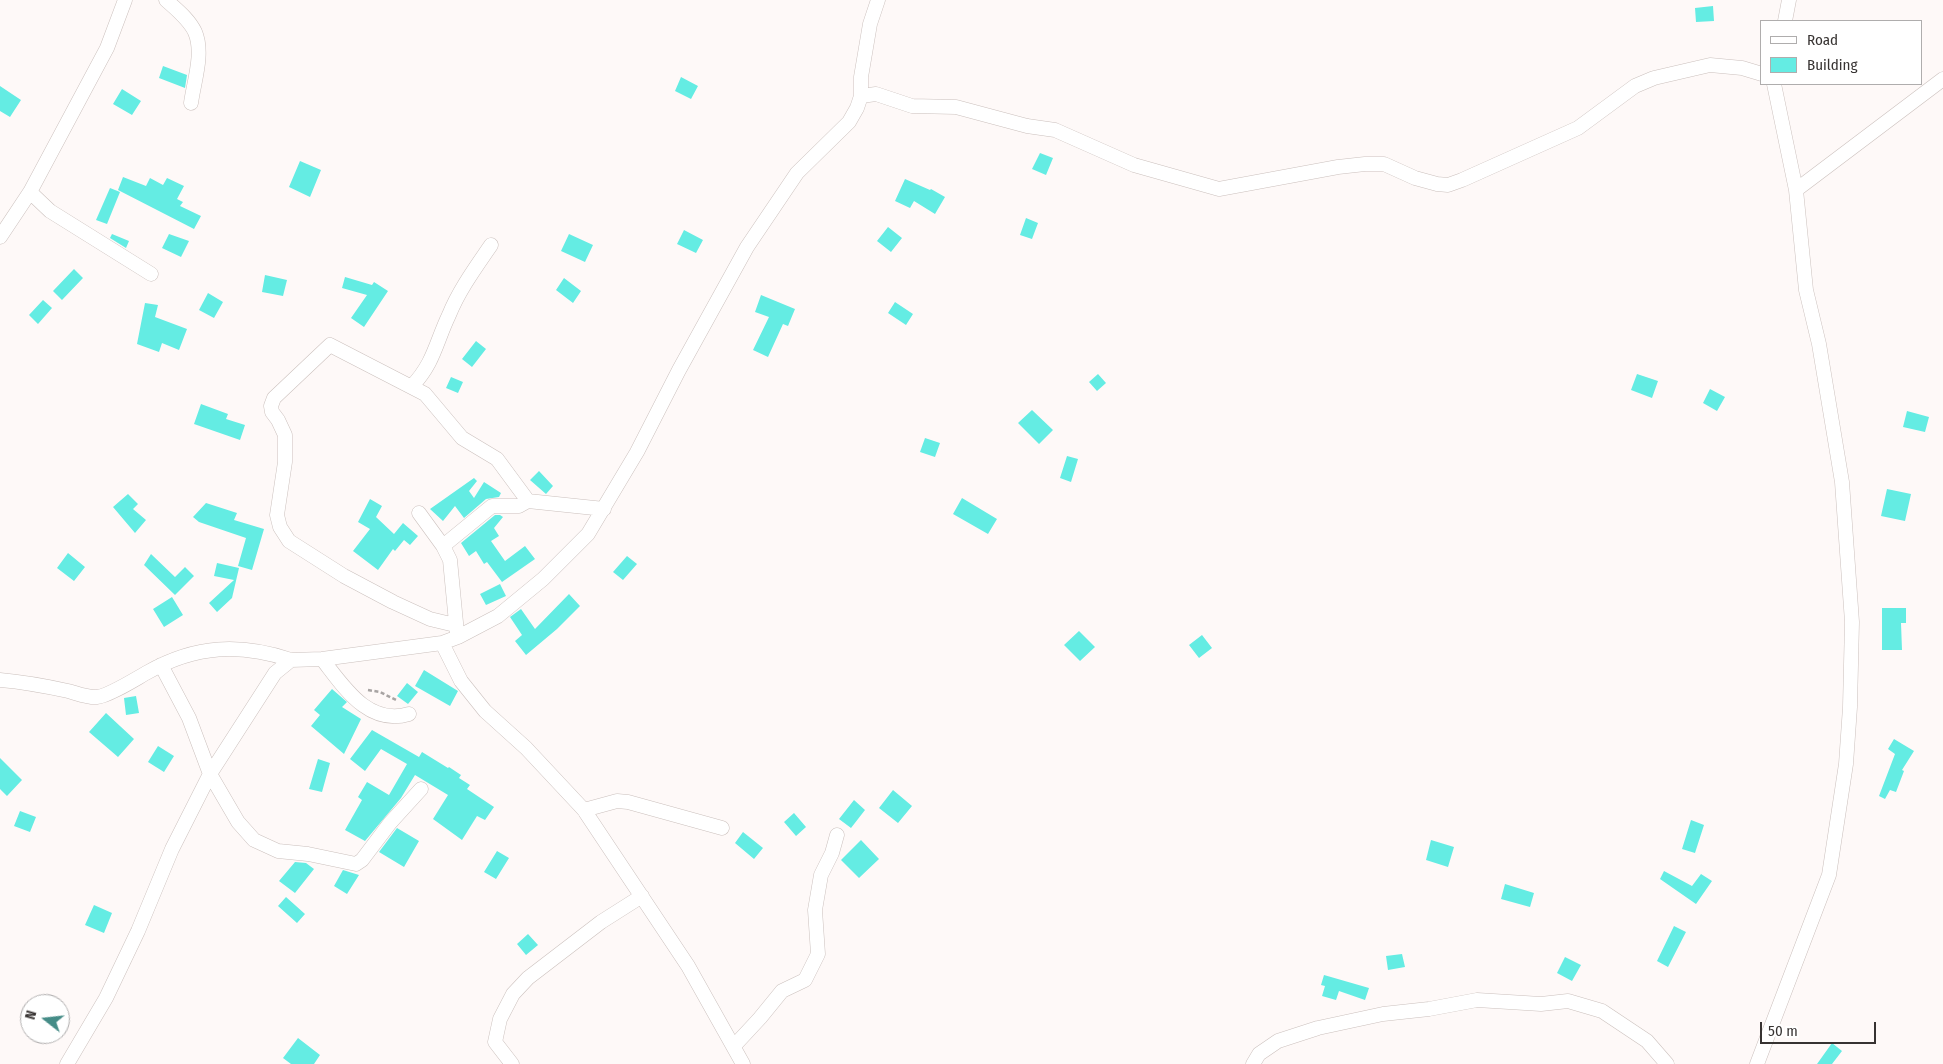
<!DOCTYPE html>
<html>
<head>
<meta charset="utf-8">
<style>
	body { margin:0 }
	#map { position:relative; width:1943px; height:1064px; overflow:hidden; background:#fef9f8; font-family:"Fira Sans Condensed",sans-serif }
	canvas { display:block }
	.legend { position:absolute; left:1760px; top:20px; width:162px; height:65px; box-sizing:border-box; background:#fff; border:1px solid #afadad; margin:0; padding:6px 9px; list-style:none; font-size:15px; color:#373332 }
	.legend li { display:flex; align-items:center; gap:10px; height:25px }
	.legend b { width:25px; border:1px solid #afadad }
	.north { position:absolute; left:20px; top:994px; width:50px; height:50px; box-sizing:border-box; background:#fff; border:1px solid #afadad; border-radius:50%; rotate:286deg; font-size:14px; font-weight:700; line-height:20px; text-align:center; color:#373332 }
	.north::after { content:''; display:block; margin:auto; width:18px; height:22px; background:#458c87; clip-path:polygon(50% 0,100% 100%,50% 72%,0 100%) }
	.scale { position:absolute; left:1760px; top:1022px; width:116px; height:22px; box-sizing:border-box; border:2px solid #373332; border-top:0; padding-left:6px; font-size:15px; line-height:18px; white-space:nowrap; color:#373332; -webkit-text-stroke:4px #fff; paint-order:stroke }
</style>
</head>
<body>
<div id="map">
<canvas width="1943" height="1064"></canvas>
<ul class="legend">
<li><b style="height:6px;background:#fff"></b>Road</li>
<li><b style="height:14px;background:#64ece3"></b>Building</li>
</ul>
<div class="north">N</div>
<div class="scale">50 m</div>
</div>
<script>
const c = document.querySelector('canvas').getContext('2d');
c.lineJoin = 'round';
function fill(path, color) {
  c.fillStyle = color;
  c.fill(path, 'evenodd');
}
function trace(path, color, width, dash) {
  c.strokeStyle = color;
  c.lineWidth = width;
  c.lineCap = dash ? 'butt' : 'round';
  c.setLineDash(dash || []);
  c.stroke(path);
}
fill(new Path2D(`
	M1713,6L1714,21L1696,22L1695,8Z
	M163,66L187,75L185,88L159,78Z
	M681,77L698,86L691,99L675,91Z
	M0,86L21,100L10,117L0,111Z
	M122,89L141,101L132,115L113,104Z
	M1040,153L1053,158L1046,175L1032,169Z
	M300,161L321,170L310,197L289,187Z
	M123,177L146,186L150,178L163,185L167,178L184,186L177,199L183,202L180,206L201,216L194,229L118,190Z
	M905,179L930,190L931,189L945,197L935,214L914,201L910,208L895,201Z
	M110,188L120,192L107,224L96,220Z
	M1026,218L1038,223L1032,239L1020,235Z
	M888,227L902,238L891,252L877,241Z
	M684,230L703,240L696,253L677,244Z
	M112,234L129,241L126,248L110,238Z
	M169,234L189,241L181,257L162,248Z
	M569,234L593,245L585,262L561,251Z
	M74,269L83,278L62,300L53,291Z
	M265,275L287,280L283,296L262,292Z
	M345,277L372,285L374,282L388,291L364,327L351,318L367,295L342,288Z
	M564,278L581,291L573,303L556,290Z
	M208,293L223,302L214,318L199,310Z
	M761,295L795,309L788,326L783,324L768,357L753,350L769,317L755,312Z
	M43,300L52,308L38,324L29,315Z
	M895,302L913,314L906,325L888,313Z
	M145,303L158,305L155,317L187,329L179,350L162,343L159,352L137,344Z
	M476,341L486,349L472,367L462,359Z
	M1098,374L1106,383L1097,391L1089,382Z
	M1637,374L1658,381L1652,398L1631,390Z
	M451,377L463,382L458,393L446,388Z
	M1710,389L1725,397L1717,411L1703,403Z
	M201,404L228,414L226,419L245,425L240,440L194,424Z
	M1032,410L1053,430L1039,444L1018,423Z
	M1907,411L1929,417L1925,432L1903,427Z
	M925,438L940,443L935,457L920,452Z
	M1067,456L1078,459L1071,482L1060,478Z
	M539,471L553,486L546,494L530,480Z
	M474,478L477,481L469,491L474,498L484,482L501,493L499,497L486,499L464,518L455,506L443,521L430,509Z
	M1887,489L1911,494L1905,521L1881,516Z
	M128,494L138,504L133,509L146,520L135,533L113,507Z
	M962,498L997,519L988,534L953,514Z
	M370,499L382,506L376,517L394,534L403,523L418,536L410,545L404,540L395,551L393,549L378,570L353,551L370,529L358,522Z
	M206,503L237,513L234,520L264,529L252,570L238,566L246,538L199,522L193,517Z
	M495,515H500L503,517L494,528L499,536L491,541L505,561L525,546L535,559L502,582L487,562L484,564L476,551L469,556L461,543Z
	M68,553L85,567L74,581L57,568Z
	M151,554L175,577L185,567L194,576L175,595L144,565Z
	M627,556L637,564L623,580L613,572Z
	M217,563L239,568L232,598L217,612L209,603L234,580L214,576Z
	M500,584L506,596L486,605L480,594Z
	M569,594L580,606L557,629L526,655L515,641L522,635L510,617L521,609L535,629Z
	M172,597L183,615L164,627L153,609Z
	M1882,608H1906V623H1901L1902,650H1882Z
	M1079,631L1095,647L1080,661L1064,645Z
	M1202,635L1212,648L1199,658L1189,645Z
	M424,670L458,691L450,706L415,686Z
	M407,683L418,692L408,704L397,696Z
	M332,689L347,702L342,707L361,719L344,754L311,726L320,715L314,710Z
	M136,696L139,713L126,715L124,698Z
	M106,713L134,739L118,757L89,732Z
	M372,730L419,757L422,752L448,768L449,767L461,775L459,778L470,785L467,789L494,807L485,820L477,816L462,840L433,819L448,795L415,775L401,798L365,841L345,830L362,800L358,797L367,782L389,795L407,764L381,749L365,771L350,759Z
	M1894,739L1914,751L1902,770L1904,771L1896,792L1890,790L1885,799L1879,796L1895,754L1888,749Z
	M158,746L174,756L164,772L148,762Z
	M0,758L22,780L7,796L0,789Z
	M318,759L330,763L322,792L309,789Z
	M893,790L912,806L898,823L879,808Z
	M854,800L865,810L851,828L839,819Z
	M20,811L36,817L30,832L14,826Z
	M794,813L806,827L796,836L784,822Z
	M1691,820L1704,825L1695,853L1682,849Z
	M397,828L419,841L404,867L379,852Z
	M743,832L763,848L754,859L735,843Z
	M861,840L879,859L859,878L841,860Z
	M1431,840L1454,847L1448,867L1426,860Z
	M497,851L509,858L496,879L484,872Z
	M295,862L306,863L314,869L295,893L279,881Z
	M343,870L359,875L347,894L334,886Z
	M1664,871L1692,886L1701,874L1712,881L1696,904L1660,879Z
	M1505,884L1534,893L1530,907L1501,899Z
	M286,897L305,914L297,923L278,906Z
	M94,905L112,913L104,933L85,925Z
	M1674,926L1686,932L1668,967L1657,961Z
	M528,934L538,945L526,955L517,944Z
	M1402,954L1405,967L1388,970L1386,956Z
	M1565,957L1581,965L1572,981L1557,973Z
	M1324,975L1369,988L1365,1000L1339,991L1336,1000L1322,996L1325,986L1321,985Z
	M298,1038L320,1055L314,1064H291L283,1058Z
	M1832,1043L1842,1051L1832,1064H1817Z`), '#64ece3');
const street = new Path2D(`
	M166,0C176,9 189,19 195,32C204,53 194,81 191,103
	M1785,21L1789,0
	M861,96L876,94L912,106L956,107L1027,126L1055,130L1134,165L1219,189L1338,167L1365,164H1384L1415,178L1437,184L1448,185L1462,180L1578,128L1635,86L1654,78L1710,65L1742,68L1762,74
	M1796,190L1943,79
	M30,192L50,211L151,274
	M0,237L30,192L107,48L125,0
	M412,386C434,363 436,342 449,315C459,290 476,267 491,245
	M419,513L443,546
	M455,625L430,619L393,602L344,576L289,541L280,527L277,515L285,462V435L278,420L272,412L271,406L274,398L330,345L425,394L462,438L497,459L528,501
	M457,633L450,560L443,546L492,506H519L528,501L604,509
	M442,643L461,681L485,711L526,748L584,810L688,966L743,1064
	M322,659C344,687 368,726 409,714
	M161,665L189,718L210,774L238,822L254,840L278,851L308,854L356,864L362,860L390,823L421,789
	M0,680C23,682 45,686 68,691C76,693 88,698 97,697C109,696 137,678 148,672C196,645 240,643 291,660
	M584,810L617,801L628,802L722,828
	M734,1046L760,1018L782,991L805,980L818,954L815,910L821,875L832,853L837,835
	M67,1064L106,998L138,931L172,849L210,774L275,673L291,660L322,659L442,643L458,637L498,616L543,579L588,534L637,452L679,370L747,247L797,173L849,122L857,108L861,96V77L870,24L878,0
	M512,1064L495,1042L500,1019L513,994L528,978L601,922L642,896
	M1253,1064L1259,1054L1278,1041L1318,1028L1383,1014L1429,1009L1477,1000L1541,1004L1568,1001L1602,1011L1647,1041L1667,1064
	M1757,1064L1829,875L1846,764L1850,707L1852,622L1842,482L1819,344L1806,290L1796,190L1774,84`);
trace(street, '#cbc0bd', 15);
trace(new Path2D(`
	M368,690L380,692L398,701`), '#a8a4a3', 2.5, [4, 2.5]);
trace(street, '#fff', 14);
</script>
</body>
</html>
